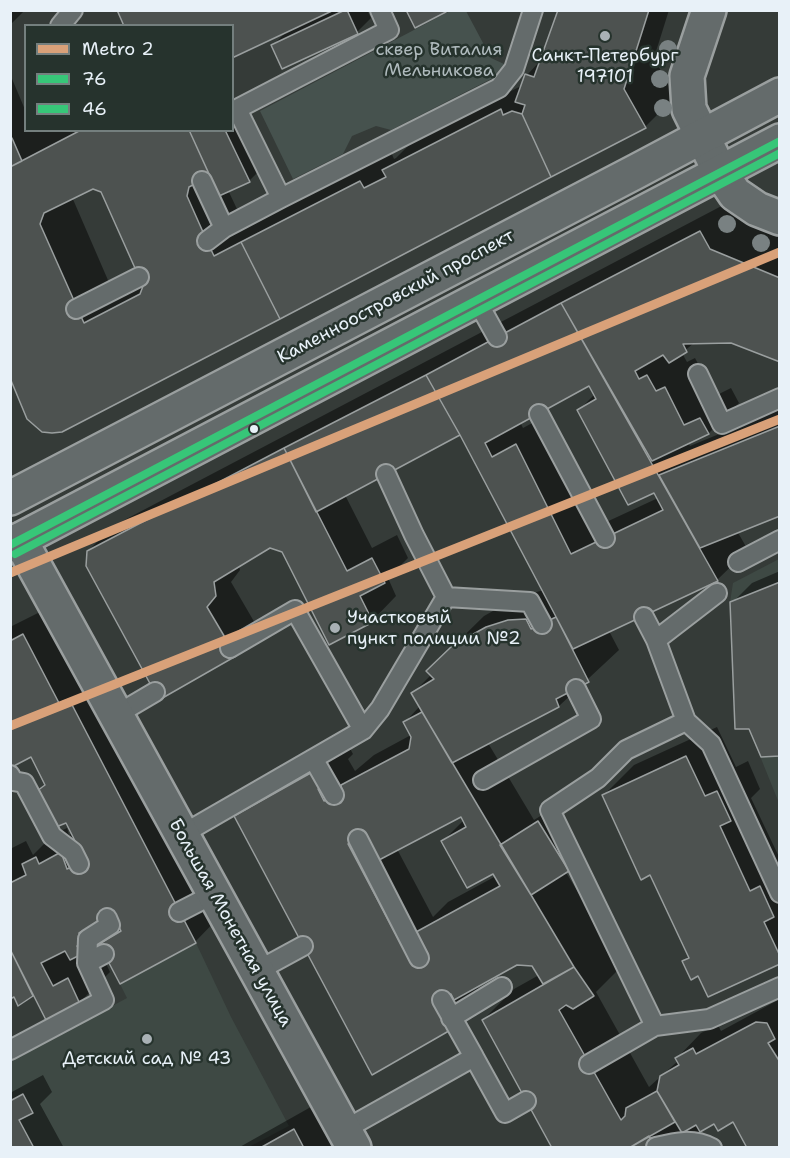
<!DOCTYPE html>
<html>
<head>
<meta charset="utf-8">
<style>
	body { margin:0 }
	#map { position:relative; width:790px; height:1158px; overflow:hidden; background:#353b38; font-family:"Shantell Sans",sans-serif }
	canvas { display:block }
	.frame { position:absolute; inset:0; border:12px solid #e8f1f8; pointer-events:none }
	.legend { position:absolute; left:24px; top:24px; width:210px; height:108px; box-sizing:border-box; background:#26332d; border:2px solid #747f7e; margin:0; padding:8px 10px; list-style:none; font-size:18px; color:#e8f1f8 }
	.legend li { display:flex; align-items:center; gap:12px; height:30px }
	.legend b { width:30px; border:2px solid #747f7e }
</style>
</head>
<body>
<div id="map">
<canvas width="790" height="1158"></canvas>
<div class="frame"></div>
<ul class="legend">
<li><b style="height:8px;background:#d9a179"></b>Metro 2</li>
<li><b style="height:8px;background:#37c678"></b>76</li>
<li><b style="height:8px;background:#37c678"></b>46</li>
</ul>
</div>
<script>
const c = document.querySelector('canvas').getContext('2d');
c.lineJoin = 'round';
function fill(path, color) {
  c.fillStyle = color;
  c.fill(path, 'evenodd');
}
function trace(path, color, width, dash) {
  c.strokeStyle = color;
  c.lineWidth = width;
  c.lineCap = dash ? 'butt' : 'round';
  c.setLineDash(dash || []);
  c.stroke(path);
}
function write(font, color, halo, rows, align = 'center') {
  c.font = font + ' "Shantell Sans",sans-serif';
  c.lineWidth = 5;
  c.setLineDash([]);
  c.textBaseline = 'middle';
  c.strokeStyle = halo;
  c.fillStyle = color;
  for (const [text, x, y, turn = 0] of rows) {
    c.save();
    c.translate(x, y);
    c.rotate((+turn || 0) * Math.PI / 180);
    c.textAlign = isNaN(turn) ? turn : align;
    if (halo) c.strokeText(text, 0, 0);
    c.fillText(text, 0, 0);
    c.restore();
  }
}
fill(new Path2D(`
	M779,559V803L749,729H735L730,602L733,583Z
	M196,943L231,1017L289,1126L249,1147L11,1148V1061L127,998L120,984Z`), '#3e4944');
fill(new Path2D(`
	M450,11H466L491,58L504,64L493,78L391,130L376,126L352,136L343,154L293,179L260,111Z`), '#46524e');
fill(new Path2D(`
	M10,10H25L10,25Z
	M118,10H367L371,18L357,32L273,45L286,32Z
	M559,10H669L654,58L675,97L645,127L10,373V74L26,112V130H51L52,132L55,130H232V103L263,167L249,181L228,190L245,226L391,152L394,159L396,158L414,140L523,85L527,75L542,59ZM93,187L102,191L142,280L114,294L72,197Z
	M731,201L740,219L780,235V360L732,341L695,342L682,353L687,362L695,358L715,396L731,388L739,403L709,433L688,443L690,446L780,409V514L737,531L748,550L717,580L609,631L619,650L559,706L488,743L534,820L553,808L582,856L565,871L623,965L596,992L649,1087L678,1061L677,1058L701,1033L718,1025L721,1031L780,999V1148L733,1120L714,1121L699,1131L708,1148H554L483,1020L514,989L539,975L533,964H517L477,986L483,997L373,1073L236,817L266,786L346,741L353,754L348,759L355,771L374,755L411,735L405,722L420,706L413,693L432,674L428,671L484,616L518,597L544,590L461,433L345,495L372,548L397,535L408,558L388,578L396,596L372,621L283,551L270,547L239,565L240,570L231,582L259,630L235,654L88,551L113,526ZM590,384L595,394L579,410L658,498L602,524L547,415L523,428L520,422ZM461,815L464,820L442,842L496,876L448,902L433,917L397,849Z
	M780,571V754L732,603L752,583Z
	M54,605L225,911L195,942L101,944L120,925L81,953L99,949L110,972L79,1003L47,1020L34,993L32,995H15L10,998V849L26,841L33,855L54,834L67,828L69,835L73,833L66,821L39,791L46,784L32,755L10,766V627Z
	M717,727L736,767L748,761L760,789L751,798L780,859V962L699,974L683,961L689,956L651,873L604,795L634,765Z
	M43,1075L52,1092L40,1104L64,1148H10V1093Z
	M325,1099L349,1148H238Z`), '#0007');
const building = new Path2D(`
	M117,10H334L232,58V26H124Z
	M345,10H347L358,34L282,69L271,45Z
	M406,10H445L446,12L415,28Z
	M558,10H649L624,89L646,128L551,177L522,114L525,105L515,102L525,74L534,77Z
	M501,109L503,115L512,111L522,114L551,177L280,319L241,242L360,181L364,188L386,177L382,170Z
	M81,130H189L210,176L189,187L187,196L207,241L214,256L241,242L280,319L62,432L52,433L42,432L27,419L10,378V167ZM93,189L101,192L143,286L140,294L84,323L40,224L44,213Z
	M189,130H225L250,182L219,196Z
	M12,138L22,161L10,167V139Z
	M700,231L710,249L780,278V362L731,343L683,344L687,352L669,363L663,355L635,371L639,379L647,375L656,391L665,387L684,425L700,418L709,434L652,461L561,303Z
	M561,303L718,581L573,649L460,435L426,375ZM589,386L596,399L577,410L628,505L654,493L663,510L571,554L516,444L492,457L485,443Z
	M426,375L460,435L316,512L284,448Z
	M780,426V516L700,548L659,475Z
	M284,448L347,571L372,558L385,583L360,596L373,622L329,645L282,552L270,548L214,582L216,596L207,607L236,656L159,700L86,566L87,551Z
	M780,582V756L761,757L749,729H735L730,602Z
	M556,617L589,682L556,699L559,707L452,763L411,693L434,679L426,671L452,646L486,627L508,620L526,619L531,629Z
	M23,634L59,703L69,699L196,943L120,984L99,944L121,931L113,915L79,933L84,943L77,946L82,954L70,960L65,951L41,963L53,986L68,978L80,1004L47,1022L10,949V883L26,875L22,864L36,857L39,864L61,852L67,869L85,861L66,823L56,827L37,791L45,785L31,757L10,768V641Z
	M422,712L574,967L543,984L532,966L517,965L454,1000L451,994L434,1004L441,1017L446,1014L454,1028L372,1075L234,816L316,770L324,785L318,789L324,801L342,791L341,785L409,749L411,737L403,722ZM461,817L466,827L441,841L467,888L493,874L500,886L416,932L428,954L411,963L348,844L365,835L379,860Z
	M686,756L705,796L717,791L731,821L720,826L750,891L760,886L774,917L764,922L780,956V964L708,997L698,976L691,980L682,961L689,958L650,875L641,880L602,795Z
	M538,821L569,871L531,895L500,845Z
	M10,949L33,996L18,1006L14,997L10,999Z
	M574,967L594,996L573,1009L566,1005L559,1010L621,1120L625,1116L626,1108L657,1091L675,1122L629,1148H552L482,1020Z
	M756,1022L767,1023L775,1039L768,1043L780,1062V1148H747L733,1122L718,1131L714,1124L700,1132L696,1125L682,1133L657,1091L660,1076L679,1065L675,1058L693,1048L696,1054Z
	M23,1094L33,1113L19,1120L34,1148H10V1101Z
	M294,1129L304,1148H260Z
	M649,1136L656,1148H629Z`);
fill(building, '#4d5250');
trace(building, '#9a9f9f', 1.5);
const lane = new Path2D(`
	M60,26L73,10
	M202,181L224,228
	M281,198L237,109L389,30L380,10
	M207,241L224,228L281,198L499,88L514,69L533,10
	M477,301L497,337
	M76,309L139,277
	M698,374L722,424L780,398
	M539,414L605,538
	M738,562L780,540
	M446,597L530,602L542,624
	M644,617L656,640L686,721
	M656,640L717,593
	M230,648L295,610L363,730
	M116,715L155,692
	M314,760L334,795
	M10,775L13,781L24,783L52,836L73,852L79,864
	M483,780L591,719L576,689
	M181,835L363,730L380,709L446,597L414,535L386,474
	M358,839L419,958
	M179,912L214,894
	M87,963L104,954
	M257,971L303,946
	M442,1000L474,1057
	M451,1018L502,987
	M655,1026L550,810L598,778L626,750L686,721L711,744L780,893
	M10,1050L104,1000L87,963L88,939L110,925L107,918
	M589,1064L655,1026L709,1019L780,987
	M344,1130L474,1057L505,1113L526,1101
	M656,1147C676,1142 693,1138 712,1148`);
const street = new Path2D(`
	M709,10L687,76L689,109L720,172L735,194L757,209L780,218
	M20,540L354,1148`);
const primary = new Path2D(`
	M10,498L637,171L780,95
	M10,545L780,141`);
trace(lane, '#9a9f9f', 22);
trace(street, '#9a9f9f', 38);
trace(primary, '#9a9f9f', 38);
trace(lane, '#646b6b', 18);
trace(street, '#646b6b', 33);
trace(primary, '#646b6b', 33);
trace(new Path2D(`
	M10,545L780,141`), '#37c678', 8);
trace(new Path2D(`
	M15,554L780,153`), '#37c678', 8);
trace(new Path2D(`
	M10,573L780,252
	M10,726L780,419`), '#d9a179', 9);
c.fillStyle = '#798182';
for (const [x, y] of [
	[668,49],
	[660,79],
	[663,108],
	[727,224],
	[761,243]
]) {
  c.beginPath();
  c.arc(x, y, 9, 0, 2 * Math.PI);
  c.fill();
}
for (const [x, y, r, color] of [
	[605,36,6,"#a9b1b5"],
	[254,429,5,"#e8f1f8"],
	[335,628,6,"#a9b1b5"],
	[147,1039,6,"#a9b1b5"]
]) {
  const dot = new Path2D();
  dot.arc(x, y, r, 0, 2 * Math.PI);
  c.fillStyle = color;
  c.fill(dot);
  trace(dot, '#26332d', 2);
}
write('18px', '#b0bbbe', '#26332d', [
	["сквер Виталия",439,50],
	["Мельникова",439,71]
]);
write('18px', '#e8f1f8', '#26332d', [
	["Санкт-Петербург",605,56],
	["197101",605,77],
	["Участковый",347,618,"left"],
	["пункт полиции №2",347,639,"left"],
	["Детский сад № 43",147,1059]
]);
write('18px', '#e8f1f8', '#26332d', [
	["Каменноостровский проспект",396,297,-28],
	["Большая Монетная улица",230,923,61]
]);
</script>
</body>
</html>
